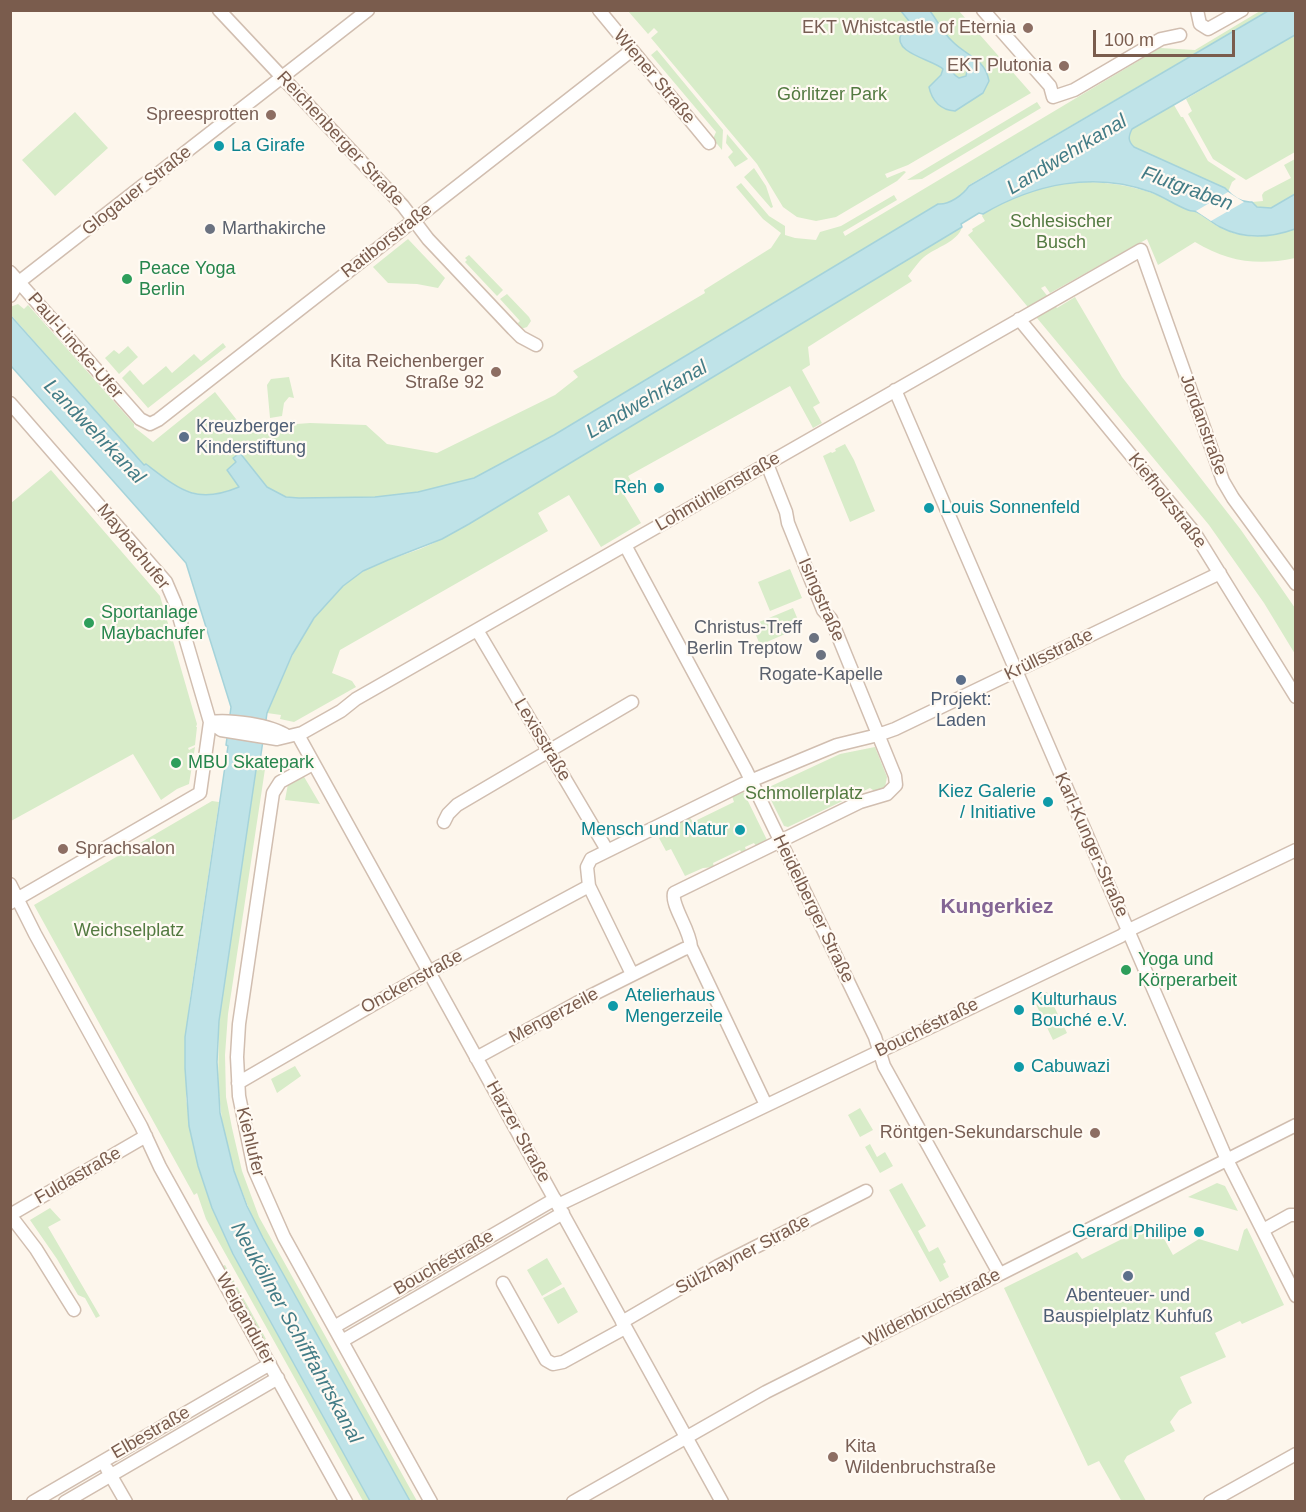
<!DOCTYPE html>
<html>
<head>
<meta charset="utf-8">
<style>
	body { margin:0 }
	#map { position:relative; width:1306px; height:1512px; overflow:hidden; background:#fdf6ec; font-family:Arial,sans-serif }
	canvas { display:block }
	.frame { position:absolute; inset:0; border:12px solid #7a5c4d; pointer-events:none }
	.scale { position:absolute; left:1093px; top:30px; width:142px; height:27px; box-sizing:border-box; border:3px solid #7a5c4d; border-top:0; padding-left:8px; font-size:18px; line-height:21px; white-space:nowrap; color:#7a5c4d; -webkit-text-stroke:4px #fffaf3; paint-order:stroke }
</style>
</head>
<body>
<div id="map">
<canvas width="1306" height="1512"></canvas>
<div class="frame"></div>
<div class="scale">100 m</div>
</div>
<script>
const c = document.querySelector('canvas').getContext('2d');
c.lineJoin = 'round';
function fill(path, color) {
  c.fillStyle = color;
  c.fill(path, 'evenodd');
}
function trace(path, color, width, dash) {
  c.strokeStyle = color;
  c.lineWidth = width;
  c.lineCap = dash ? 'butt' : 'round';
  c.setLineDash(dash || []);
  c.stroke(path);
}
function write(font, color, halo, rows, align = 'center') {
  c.font = font + ' Arial,sans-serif';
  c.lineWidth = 4.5;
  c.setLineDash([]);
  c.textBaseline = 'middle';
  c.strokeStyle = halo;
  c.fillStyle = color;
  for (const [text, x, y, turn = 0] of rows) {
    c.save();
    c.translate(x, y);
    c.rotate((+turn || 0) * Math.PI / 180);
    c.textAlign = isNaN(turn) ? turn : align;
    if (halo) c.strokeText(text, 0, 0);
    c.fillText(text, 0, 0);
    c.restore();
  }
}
fill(new Path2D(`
	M628,11H959L1031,93L908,165L885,174L887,178L904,171L906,172L897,181L836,217L816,221L797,217L783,207L757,164L651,38L658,32L654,28L648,34Z
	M1260,11H1268L969,185C963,195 949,205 938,204L554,435L474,478L418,492L375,497L299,498L286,497L267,487L240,453L237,462L240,487C196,504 180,490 146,464L144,465L11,315L10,307L18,304L24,309L28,305L134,424V427L153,442L215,392L243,428L310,423L366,425L387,444L437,453L555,395L578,377L573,371L705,293L704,290L771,248L781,233L763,219L736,187L741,183L769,216L785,226V235L795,238L816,240L820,232L841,226L894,195L897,200L843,232L845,236L1160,48L1195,50Z
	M1295,35V152L1246,180L1213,159L1188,114L1192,111L1186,99Z
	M657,50L723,130L722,150L713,139L716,132L651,55Z
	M1037,102L1041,108L922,179L907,180Z
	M1174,105L1181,117H1183L1208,161L1236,179L1232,182L1228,192L1225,188L1134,147C1128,141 1128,137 1132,129Z
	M75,112L108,148L55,196L22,160Z
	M727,134L748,159L735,167L728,157L733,152L726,143Z
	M1295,159V194L1271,208L1257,207L1252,202L1263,201L1262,195L1264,192L1291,178L1284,165Z
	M754,168L766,186L773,207L771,208L744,177Z
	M1090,182C1129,184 1155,191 1190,211C1199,211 1206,219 1214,224C1240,240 1267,239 1295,229V258C1258,266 1228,262 1195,242L1158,265L1147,239L1050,293L1045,286L1041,288L1057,308L1075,297L1122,377L1241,530L1295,608V654L1264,603L1209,525L968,235L973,231L972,229L985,221L982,216L983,214C1018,194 1049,183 1090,182Z
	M962,227C958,242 936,247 924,257C918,262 913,270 908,276L912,281L808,347L810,365L802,370L820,403L813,407L822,423L813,428L790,386L628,476L631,481L620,488L641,523L601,547L569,495L538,513L548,531L340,650L332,673L352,681L356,687L294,722L280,719L281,715L267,713C289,662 313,599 364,571C382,561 401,556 420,549C437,542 453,533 469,524Z
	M408,239L445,278L438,288L417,284L388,283L373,267Z
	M469,255L503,290L497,296L465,262L467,260L465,258Z
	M507,294L529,317L531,321L527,327L521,329L516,325L520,321L500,299Z
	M223,343L226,347L148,408L122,378L130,370L143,385L166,366L172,373L194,354L201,361Z
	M128,346L138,357L119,374L105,358L114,350L119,354Z
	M289,377L294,398L289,397L284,403L282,416L270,418L267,385L271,379Z
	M845,444L854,460L875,511L850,522L823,456L831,452L832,453L836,451L835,449Z
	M51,470L160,596L197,724L196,727H197L195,745L188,748L189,750L195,747L189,784L177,789L161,800L133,754L11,821V503Z
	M790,569L802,598L770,611L758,582Z
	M793,608L801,627L760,645L752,625Z
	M875,747L887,777L885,787L876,792L870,788L788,827L784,826L766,790L767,788L840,754Z
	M259,768L265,769L228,1014L225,1055L226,1097L232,1128L242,1171L259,1217L417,1501H410L255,1224L234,1171L223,1128L218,1087L219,1021L256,770Z
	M303,775L320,804L285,800L288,784Z
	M743,791L767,840L756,846L754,843L745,847L747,853L743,856L740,850L713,863L714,867L703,868L685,876L671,849L666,851L659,838L678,828L676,824L690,818L693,822L734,802L732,796Z
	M212,801L219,802L189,1005L186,1098L193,1145L212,1208L233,1254L370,1501H363L206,1219L197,1193L194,1195L34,905Z
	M1047,992L1067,1033L1053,1040L1033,998Z
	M295,1066L301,1076L277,1093L271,1079Z
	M860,1108L873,1130L860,1137L848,1115Z
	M870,1144L877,1157L885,1152L893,1166L880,1173L865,1147Z
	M902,1183L926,1226L918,1231L929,1252L938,1247L946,1262L943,1264L949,1277L940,1282L889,1190Z
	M1217,1183L1225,1186L1238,1211L1188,1197Z
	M50,1208L61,1220L48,1227L100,1316L96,1318L85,1298L78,1295L57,1259L30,1220Z
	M1135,1224L1141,1235L1156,1224L1173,1255L1199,1239L1238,1251L1244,1230L1247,1228L1284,1305L1242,1324L1240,1321L1215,1333L1226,1357L1180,1377L1192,1403L1179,1410L1170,1422L1175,1431L1127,1456L1124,1461L1146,1501L1122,1502L1099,1461L1088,1466L1004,1288L1077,1252L1082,1259L1122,1239L1119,1231Z
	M547,1258L562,1284L542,1296L527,1270Z
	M225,1265L266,1339L262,1341L255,1327L256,1326L255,1323H253L221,1267Z
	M564,1287L578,1312L558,1324L543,1298Z`), '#d8ecc9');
const water = new Path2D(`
	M901,11H930C937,20 943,33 952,41C966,56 985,58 989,81L983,93L955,111C941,110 932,101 929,87L941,75L943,69C934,60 892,53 901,34C903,29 907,26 909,21ZM950,57L962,62L967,70L966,76L959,78C953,75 949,67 947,60Z
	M1268,11H1295V35L1132,129C1128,137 1128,141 1134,147L1225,188C1232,196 1242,203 1252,202L1257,207L1271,208L1295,194V229C1270,238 1245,240 1220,227C1212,223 1205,216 1197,212C1192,210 1193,212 1188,210C1175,205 1164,197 1151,192C1094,171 1034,184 983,214L979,213L961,224L962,227L957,230L469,524L442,539L388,560L363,571L343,586L314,618L292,655L267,713L259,768L256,770L219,1021L217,1062L220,1113L234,1171L247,1206L263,1238L410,1501H370L233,1254L212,1208L198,1166L189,1126L185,1068V1037L228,746L226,745L231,707L186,563L11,366L10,315L144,465L146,464C180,490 196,505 239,487L227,470L236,462L233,458L240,453L267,487L286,497L299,498L375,497L418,492L474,478L554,435L938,204C949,205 963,195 969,186Z`);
fill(water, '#bfe3e8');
trace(water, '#a5d3da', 1.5);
fill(new Path2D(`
	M1228,192L1244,202L1211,221L1196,211Z`), '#fdf6ec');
const minor = new Path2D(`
	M219,10L403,206L428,239L513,329L521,337L536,345
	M599,10L709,143
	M983,10L1050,86L1053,97L1074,90L1161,39L1180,35
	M1197,10L1200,24L1208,29L1242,10
	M10,272L140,419L150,424L158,420L632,50
	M10,296L19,282L28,275L368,10
	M1019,319L1194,532L1296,697
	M895,390L1227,1160L1296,1296
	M10,403L166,582L175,603L210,722L200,793L10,903
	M625,545L746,770L875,1037L884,1066L999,1273
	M477,630L607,850
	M210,722L221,730L277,739L302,733L341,711L356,699L1141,250L1223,481L1233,498L1296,584
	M210,722C229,719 271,725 287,736
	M298,735L722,1502
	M313,764L280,782L273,793L239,1024L237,1057L239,1096L254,1169L284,1237L431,1502
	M444,822L448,814L457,805L632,702
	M10,884L35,934L141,1126L160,1167L346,1502
	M632,974L589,886L587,867L591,859L743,784L837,745L878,735L895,729L1220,573
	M476,1058L584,999L684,949L691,947
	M238,1083L429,972L589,886
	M766,1105L691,947C690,929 671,906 674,893L860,802L887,794L896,785L895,776L831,619L823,610L788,523L786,512L767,464
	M558,1205L1121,936L1129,930L1296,850
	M10,1215L146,1136
	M10,1215L36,1249L74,1310
	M1263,1230L1290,1215H1296
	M503,1283L546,1360L553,1364L563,1362L625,1328
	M622,1322L718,1266L866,1191
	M334,1327L555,1199
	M342,1341L563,1213
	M107,1469L126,1502
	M33,1502L270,1364
	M65,1502L278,1378
	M573,1502L766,1392L1296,1125
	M1210,1502L1296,1454`);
trace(minor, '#d1beb0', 15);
trace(minor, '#fff', 12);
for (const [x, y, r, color] of [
	[1028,28,6,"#8d6e63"],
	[1064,66,6,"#8d6e63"],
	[271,115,6,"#8d6e63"],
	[219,146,6,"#0f9aa8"],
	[210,229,6,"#6b7280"],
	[127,279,6,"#2e9e5b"],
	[496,372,6,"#8d6e63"],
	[184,437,6,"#5c6f8a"],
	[659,488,6,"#0f9aa8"],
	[929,508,6,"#0f9aa8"],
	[89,623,6,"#2e9e5b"],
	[814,638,6,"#6b7280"],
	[821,655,6,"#6b7280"],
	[961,680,6,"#5c6f8a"],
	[176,763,6,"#2e9e5b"],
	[1048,802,6,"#0f9aa8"],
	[740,830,6,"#0f9aa8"],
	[63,849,6,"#8d6e63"],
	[1126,970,6,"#2e9e5b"],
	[613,1006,6,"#0f9aa8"],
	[1019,1010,6,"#0f9aa8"],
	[1019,1067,6,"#0f9aa8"],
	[1095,1133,6,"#8d6e63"],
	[1199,1232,6,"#0f9aa8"],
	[1128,1276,6,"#5c6f8a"],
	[833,1457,6,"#8d6e63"]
]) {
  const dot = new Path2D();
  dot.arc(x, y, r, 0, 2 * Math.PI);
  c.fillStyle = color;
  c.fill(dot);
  trace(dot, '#fffaf3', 2);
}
write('18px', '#785e54', '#fffaf3', [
	["EKT Whistcastle of Eternia",1016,28],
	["EKT Plutonia",1052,66],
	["Spreesprotten",259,115],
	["Kita Reichenberger",484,362],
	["Straße 92",484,383],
	["Sprachsalon",75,849,"left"],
	["Röntgen-Sekundarschule",1083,1133],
	["Kita",845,1447,"left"],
	["Wildenbruchstraße",845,1468,"left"]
], 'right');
write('18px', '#7a5c4d', '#fffaf3', [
	["Wiener Straße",654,77,50],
	["Reichenberger Straße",340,139,47],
	["Glogauer Straße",137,191,-38],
	["Ratiborstraße",387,241,-38],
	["Paul-Lincke-Ufer",75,346,49],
	["Jordanstraße",1203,425,70],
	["Lohmühlenstraße",718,492,-30],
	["Kiefholzstraße",1167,501,52],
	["Maybachufer",133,547,51],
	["Isingstraße",821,600,66],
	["Krüllsstraße",1049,655,-26],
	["Lexisstraße",542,740,59],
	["Karl-Kunger-Straße",1091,845,66],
	["Heidelberger Straße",813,909,64],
	["Onckenstraße",412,982,-29],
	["Mengerzeile",554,1016,-28],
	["Bouchéstraße",927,1028,-26],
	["Harzer Straße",518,1132,61],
	["Kiehlufer",250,1142,76],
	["Fuldastraße",78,1176,-30],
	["Sülzhayner Straße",743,1255,-28],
	["Bouchéstraße",444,1263,-30],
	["Wildenbruchstraße",932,1308,-27],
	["Weigandufer",245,1319,61],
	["Elbestraße",151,1433,-30]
]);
write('18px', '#537a41', '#fffaf3', [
	["Görlitzer Park",832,95],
	["Schlesischer",1061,222],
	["Busch",1061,243],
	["Schmollerplatz",804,794],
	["Weichselplatz",129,931]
]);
write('18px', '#0d838f', '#fffaf3', [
	["La Girafe",231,146],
	["Reh",647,488,"right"],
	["Louis Sonnenfeld",941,508],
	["Kiez Galerie",1036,792,"right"],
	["/ Initiative",1036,813,"right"],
	["Mensch und Natur",728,830,"right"],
	["Atelierhaus",625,996],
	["Mengerzeile",625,1017],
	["Kulturhaus",1031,1000],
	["Bouché e.V.",1031,1021],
	["Cabuwazi",1031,1067],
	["Gerard Philipe",1187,1232,"right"]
], 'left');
write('18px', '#5b616d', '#fffaf3', [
	["Marthakirche",222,229],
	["Christus-Treff",802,628,"right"],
	["Berlin Treptow",802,649,"right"],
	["Rogate-Kapelle",821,675,"center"]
], 'left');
write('18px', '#27864d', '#fffaf3', [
	["Peace Yoga",139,269],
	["Berlin",139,290],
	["Sportanlage",101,613],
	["Maybachufer",101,634],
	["MBU Skatepark",188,763],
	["Yoga und",1138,960],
	["Körperarbeit",1138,981]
], 'left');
write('18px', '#4e5e75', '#fffaf3', [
	["Kreuzberger",196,427,"left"],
	["Kinderstiftung",196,448,"left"],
	["Projekt:",961,700],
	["Laden",961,721],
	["Abenteuer- und",1128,1296],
	["Bauspielplatz Kuhfuß",1128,1317]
]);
write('italic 20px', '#437c86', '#fffaf3', [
	["Landwehrkanal",1067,155,-31],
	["Flutgraben",1187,189,20],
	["Landwehrkanal",647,400,-30],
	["Landwehrkanal",94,432,46],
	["Neuköllner Schifffahrtskanal",296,1333,61]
]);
write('bold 21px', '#846695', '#fffaf3', [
	["Kungerkiez",997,907]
]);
</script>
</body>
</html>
